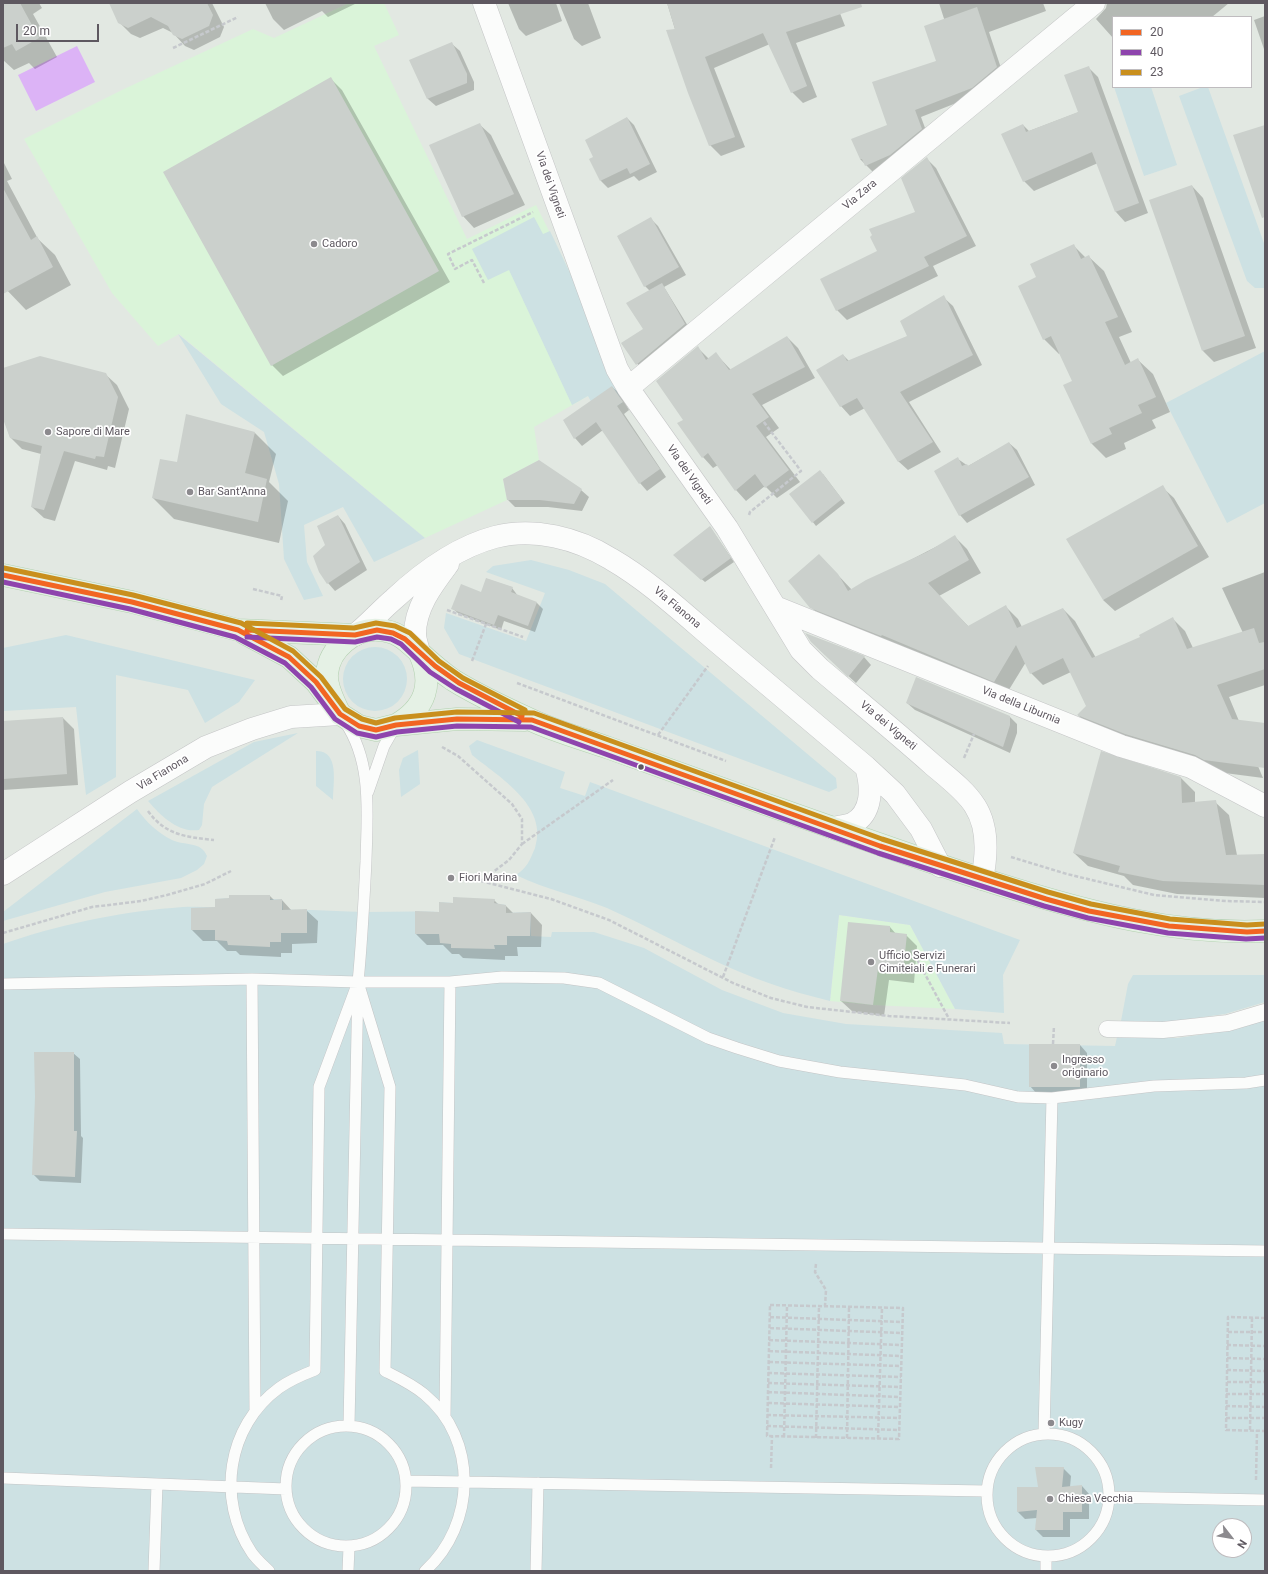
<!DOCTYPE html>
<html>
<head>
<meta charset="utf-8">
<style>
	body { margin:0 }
	#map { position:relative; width:1268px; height:1574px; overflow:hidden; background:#e2e8e2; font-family:Roboto,sans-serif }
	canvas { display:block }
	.frame { position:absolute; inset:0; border:4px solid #5e5860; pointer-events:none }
	.legend { position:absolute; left:1112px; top:16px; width:140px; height:72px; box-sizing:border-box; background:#fff; border:1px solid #bfbcbf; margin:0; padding:5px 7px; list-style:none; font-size:12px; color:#5e5860 }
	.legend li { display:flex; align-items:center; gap:8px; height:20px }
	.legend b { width:20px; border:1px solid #bfbcbf }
	.north { position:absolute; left:1212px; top:1518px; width:40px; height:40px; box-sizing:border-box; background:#fff; border:1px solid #bfbcbf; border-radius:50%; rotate:121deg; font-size:11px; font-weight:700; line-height:16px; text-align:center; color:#5e5860 }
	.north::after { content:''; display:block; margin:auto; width:14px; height:18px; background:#8c8a8e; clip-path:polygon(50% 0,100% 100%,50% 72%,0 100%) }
	.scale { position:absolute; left:16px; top:24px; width:83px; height:18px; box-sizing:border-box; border:2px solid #5e5860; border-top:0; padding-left:5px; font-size:12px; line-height:14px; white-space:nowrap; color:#5e5860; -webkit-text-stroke:3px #fff; paint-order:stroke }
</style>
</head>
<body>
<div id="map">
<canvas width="1268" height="1574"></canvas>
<div class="frame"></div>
<ul class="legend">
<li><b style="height:5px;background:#f26522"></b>20</li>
<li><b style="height:5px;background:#8e44ad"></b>40</li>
<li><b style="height:5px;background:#c98f1d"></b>23</li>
</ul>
<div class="north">N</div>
<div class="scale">20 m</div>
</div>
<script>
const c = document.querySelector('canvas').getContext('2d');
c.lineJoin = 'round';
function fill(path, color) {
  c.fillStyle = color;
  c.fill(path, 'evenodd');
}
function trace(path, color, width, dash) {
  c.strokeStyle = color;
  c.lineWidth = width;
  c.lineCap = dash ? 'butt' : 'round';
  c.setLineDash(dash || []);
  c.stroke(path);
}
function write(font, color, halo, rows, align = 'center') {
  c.font = font + ' Roboto,sans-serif';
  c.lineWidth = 3.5;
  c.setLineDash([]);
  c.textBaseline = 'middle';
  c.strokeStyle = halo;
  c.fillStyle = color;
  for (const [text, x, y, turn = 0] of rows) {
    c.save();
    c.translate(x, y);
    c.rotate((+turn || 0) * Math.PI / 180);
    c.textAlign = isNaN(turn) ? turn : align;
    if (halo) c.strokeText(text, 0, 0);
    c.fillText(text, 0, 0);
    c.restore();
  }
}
fill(new Path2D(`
	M349,3H384L399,35L374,46L467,239L536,205L571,275L588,396L534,427L539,460L503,479L507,500L425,538L179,334L158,346L112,293L24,139L124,89L253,29L274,38Z
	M839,915L910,925L955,1009L873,1005L830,1001Z`), '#daf4d9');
fill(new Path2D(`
	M1114,87H1151L1177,165L1144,176Z
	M1203,87H1208L1265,246V288H1255L1247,281L1179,96Z
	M534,217L543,234L550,231L571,275L622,403L599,416L588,396L572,405L509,270L488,280L472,249Z
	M178,334L425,538L374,562L343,507L304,525L307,562L323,596L304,600L284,559L279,484L264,432L221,404Z
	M1265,351V503L1227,523L1166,403Z
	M531,560L569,570L605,584L836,778L837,788L829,792L459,654L444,628L446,613L526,641L545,593L486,572L493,566Z
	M66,635L255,680L239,702L205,723L188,690L116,675V777L86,795L76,707L3,711V648Z
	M343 679a32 32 0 1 1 64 0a32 32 0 1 1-64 0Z
	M298,733L212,787L204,804L202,825L199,830C178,833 161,816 148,801L254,742Z
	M477,740L565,772L560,788L585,796L590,782L1020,940L1003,975L1004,1013L955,1009L910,925L839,915L830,1001C789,991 750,978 713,960C677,943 643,924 607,908C577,896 545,889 516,875C527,868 530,860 535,848C549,806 499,777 472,755L469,746Z
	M418,750L420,784L401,797L399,770L403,758Z
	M316,751C340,750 333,784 333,800L316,786Z
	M137,809C146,822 158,833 172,840C185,846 201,841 207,856L204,864L197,870L181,878L105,892L3,921V912Z
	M229,895H270V899H282L283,910C310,909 338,912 366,912C390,912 414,911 439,912V902L453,903V897L506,905V913L531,912V936L551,937L552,932H594L644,948L722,990L783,1013L846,1024L1002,1033L1004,1044L1115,1046L1117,1037L1177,1038L1234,1030L1265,1020V1571H3V944C54,926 118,912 172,908C186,906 201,907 215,907V899L229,898ZM1220,1526H1244V1550H1220Z
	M1133,975H1265V1002L1225,1014L1167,1022L1121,1021L1128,984Z`), '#cde1e3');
fill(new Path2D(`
	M77,46L95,82L36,111L18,75Z`), '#dcb3f6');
fill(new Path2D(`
	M3,3H39L42,8L33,14L57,57L35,69L29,63L14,70L3,60Z
	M110,3H212L224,27L220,37L194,50L185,46L173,33L163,28L140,38L131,34L119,22Z
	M265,3H357L328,17L322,11L284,30L273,19Z
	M508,3H556L562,21L526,36L519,29Z
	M559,3H588L601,38L582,46L574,39Z
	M667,3H836L845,26L796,43L817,97L803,103L792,92L770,44L714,68L745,147L721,156L710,145Z
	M939,3H1043L1046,11L989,32L1003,74L979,94L921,117L928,136L873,172L860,159L889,126L937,61L946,25Z
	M1107,3H1229L1212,17H1113V38L1096,19L1106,8Z
	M1265,16V52L1254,20Z
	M452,44L460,51L474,82V90L436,106L428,99L411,61Z
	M1088,67L1098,77L1148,213L1125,222L1116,212L1098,163L1034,191L1024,181L1023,125L1029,131L1079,112Z
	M331,79L342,90L450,282L283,376L272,365Z
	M627,118L634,125L657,172L639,181L634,176L608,188L601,181L590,159L595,157Z
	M479,124L491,135L525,205L474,228L463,216Z
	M927,159L936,168L976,246L933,266L938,276L847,320L837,310L879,251L916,213Z
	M3,161L12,179L7,181L38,239L55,255L71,285L26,310L3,286Z
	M1192,186L1203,198L1256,348L1214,362L1203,351Z
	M651,219L658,226L686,275L664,287L691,331L643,371L622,344L644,329L650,291L645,286L618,237Z
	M1073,245L1086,258L1089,257L1104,271L1132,332L1119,337L1131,363L1138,360L1153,374L1170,412L1152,420L1156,428L1124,443L1126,449L1106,458L1092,444L1074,382L1060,353L1059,354L1044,339L1038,278Z
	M943,297L953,306L982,365L909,402L941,452L908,470L898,461L865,408L850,416L841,406L843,355L849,361L908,337Z
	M787,337L798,348L815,378L762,405L779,428L766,437L800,482L777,498L765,486L746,501L736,490L718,465L713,468L703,457L684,420L698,348L709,359L716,354L731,370Z
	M3,369L105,374L117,385L129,409L115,468L108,466L107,470L75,461L55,521L44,518L32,507L41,454L22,449L10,437L3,416Z
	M612,387L620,394L629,410L624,414L666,477L647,491L640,483L603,430L582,446L575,438L564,421Z
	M255,433L276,454L269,482L288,501L279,543L174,519L153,498L178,463Z
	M1009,443L1017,450L1035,485L967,523L960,515L958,459L968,466Z
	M823,474L845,503L816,526L791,494Z
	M1162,487L1174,498L1209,557L1115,611L1103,600Z
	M581,490L589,497L582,511L548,507H515L508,500Z
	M338,516L345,524L367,570L335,591L328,583L327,546Z
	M710,527L734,562L705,582L677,558Z
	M955,537L967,549L981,573L939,596L969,627L1006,607L1018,619L1022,627L1063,609L1075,621L1096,658L1141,638L1173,619L1185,631L1193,648L1243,633L1222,588L1265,572V685L1229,697L1239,721L1265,724V762L1258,766L1263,778L1217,772L1090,727L1078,715L1087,707L1071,672L1043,685L1031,673L1026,662L1007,693L823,619L811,607L819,555L852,590Z
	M512,588L518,596L537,603L543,609L535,632L504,621L501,630L459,614L452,608Z
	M807,635L864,657L871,665L856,683L820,650Z
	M907,703L1010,717L1017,724V733L1010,753L915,710Z
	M63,718L74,729L78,785L3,790V722Z
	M1181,778L1195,792V803L1215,802L1229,815L1237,855H1265V898L1177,894L1133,885L1124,876L1088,866L1074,853Z
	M270,896L274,900H282L292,911L306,910L318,921L317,943L292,944V953H281V957L240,955L236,951H227L217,941H203L192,930L216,908Z
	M494,900L499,905L506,906L514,914L531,913L542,925L541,947H517L518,956H505V960L463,958L459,954H452L443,945H427L416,934L454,904Z
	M890,927L896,934L906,935L917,946L914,983L889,980L884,1016L853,1012L841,1001Z
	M1080,1045L1087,1053V1094H1037L1030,1086Z
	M73,1053L80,1059L81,1136L83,1138L81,1183L40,1181L33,1174Z
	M1063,1468L1071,1476L1070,1487L1082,1486L1089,1494V1519H1070V1537H1043L1036,1530L1037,1518L1025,1519L1018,1512L1039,1488Z`), '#0003');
fill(new Path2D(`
	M3,3H20L39,38L16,51L12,44L3,48Z
	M109,3H207L213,15L209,26L182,39L173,35L168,26L151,17L128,28L118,23Z
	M667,3H861L862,7L786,32L807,86L791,93L763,33L705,57L735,137L709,146L688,93L666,30L675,29Z
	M977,7L997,67L972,88L915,110L922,129L890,155L865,166L862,159H860L851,139L887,125L872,82L936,61L924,26Z
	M452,42L467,74V83L427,99L409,60Z
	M1089,66L1139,203L1115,212L1092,152L1023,182L1001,134L1023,124L1026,132L1078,112L1064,75Z
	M331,77L439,271L271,366L163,172Z
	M627,117L650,164L630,174L627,168L600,181L589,159L593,157L585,140Z
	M480,123L514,194L462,217L429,145Z
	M1265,125V217L1262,218L1233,135Z
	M927,157L967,236L924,257L929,266L836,311L820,279L877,251L870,237L872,235L869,229L915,212L901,178Z
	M1192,185L1245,336L1202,351L1149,200Z
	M3,188L31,240L37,236L53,267L3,294Z
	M651,217L679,267L644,287L617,236Z
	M1074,244L1081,259L1089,255L1118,317L1105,322L1125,365L1138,358L1156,397L1138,405L1142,413L1109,428L1112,434L1091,444L1063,385L1072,381L1051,336L1043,340L1018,286L1036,277L1030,264Z
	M662,283L685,324L636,365L621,343L643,329L626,303Z
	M944,295L973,355L900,392L933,442L898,462L857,398L840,407L816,370L843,354L847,361L907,336L900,321Z
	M787,336L805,367L752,394L769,417L756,426L789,470L765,488L755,474L735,491L708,453L702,458L677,423L683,420L656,381L698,346L706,360L716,352L729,370Z
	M40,356L106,373L118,397L104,457L96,456L95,459L64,451L44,510L31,507L42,446L10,438L3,419V368Z
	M612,386L623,402L617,406L660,469L639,484L596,422L574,439L563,420Z
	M186,414L255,432L245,473L267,479L258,522L152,498L160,459L177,462Z
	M1009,442L1029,477L959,516L934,471L958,457L962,466L967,464L968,466Z
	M539,460L582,489L574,504L540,500H507L503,479Z
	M820,470L842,499L812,523L789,494Z
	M1163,485L1198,546L1103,600L1066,539Z
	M338,515L360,562L327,584L319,572L313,556L325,545L317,526Z
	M710,526L731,558L701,580L673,555Z
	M955,535L969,560L928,583L968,626L1006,605L1017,628L1063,608L1092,658L1140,637L1139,635L1173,617L1187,649L1254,628L1259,643L1265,642V669L1217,685L1232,719L1265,723V768L1204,760L1195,755L1125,734L1077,715L1086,706L1063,658L1030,674L1016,645L994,682L882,635L881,636L810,608L788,581L819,554L838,574L848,591L866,580L927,552Z
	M486,578L513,587L511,592L537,602L528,626L498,615L494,625L451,609L461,584L481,592Z
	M805,633L865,656L848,677L811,642Z
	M916,677L1010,716V725L1003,747L906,703Z
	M63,717L67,774L3,779V721Z
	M1101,751L1181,777L1182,803L1216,800L1226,855L1265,854V885L1163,881L1118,872L1120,866L1073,853Z
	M229,895H270V900L282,899V910L307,909V933H281V942H270V947L228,945L227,941L215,940V930H191V908L215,907V899L229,898Z
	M453,897L495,899L494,903L506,905V913L531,912L530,936H507V945H494L495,949L451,948V944L440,943L439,934H415V911L439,912V902L453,903Z
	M848,922L890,926V932L907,934L903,972L878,969L873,1005L840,1001Z
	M1029,1044H1080V1087H1029Z
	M34,1052H74V1131H77L75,1177L32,1175L35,1097Z
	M1035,1467H1064L1062,1487L1082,1485V1512H1063V1530H1035L1037,1510L1017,1512V1487H1038Z`), '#cbd0cc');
const service = new Path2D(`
	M345,722C373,763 367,815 366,861C364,902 362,942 358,982L349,1425
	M368,792L384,746L396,725
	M252,979L255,1411
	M3,984L252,979L358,982H450L502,977L564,978L599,983L708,1038L737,1048L779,1061L840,1072L965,1085L1018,1097L1052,1098L1154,1086L1246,1083L1265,1080
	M3,1234L1265,1251
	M445,1417L450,982
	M286 1486a60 60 0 1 1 120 0a60 60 0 1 1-120 0Z
	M1044,1434L1052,1098
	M987 1495a61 61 0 1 1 122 0a61 61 0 1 1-122 0Z
	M3,1478L286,1489
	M407,1481L986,1491
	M1109,1497L1265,1500
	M154,1571L157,1484
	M269,1571C263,1565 257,1560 252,1553C216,1500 227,1426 279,1388C290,1380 302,1375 315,1370L319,1087L358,982L390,1087L385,1371C399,1378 412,1384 424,1394C479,1439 476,1525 425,1571
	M348,1571L349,1547
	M536,1571L538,1483
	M1046,1571V1557`);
const pedestrian = new Path2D(`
	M1107,1029L1163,1030L1228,1023L1265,1012`);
const minor = new Path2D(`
	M484,3L617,369L628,388L727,528L801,650L820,669C858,701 896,732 933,765C946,776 966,791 975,806C989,828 987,855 982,879
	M628,388L1094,3
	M775,607L1121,746L1191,767L1265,806
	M355,635C369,624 380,611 394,599C422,573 457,547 495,537C534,527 577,538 611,559C649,581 682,612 715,640C765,682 816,725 866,767L895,794L921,829L940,866
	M419,652C418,647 415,640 415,634C415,607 433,584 448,564
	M833,828C839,827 846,826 852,824C873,813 872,787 866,767
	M3,874L130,792L206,747L252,729L291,717L340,714`);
const primary = new Path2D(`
	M3,575L132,602L238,630L355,635
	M244,633L289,657L316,682L340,714L359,726L376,730L396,725L457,719L525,720
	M340,714C334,702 326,687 327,674C329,648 355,628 379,630C398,631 407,641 420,653C430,662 441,672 453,680C477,695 503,707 529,719C554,731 583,739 609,748C661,767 713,785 765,804C846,832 926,862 1008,887C1091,913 1177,935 1265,931
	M396,725C426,708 434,683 419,652`);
trace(service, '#c4c5c6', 12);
trace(pedestrian, '#c4c5c6', 17);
trace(minor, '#c4c5c6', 23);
trace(primary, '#b2d0af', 23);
trace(new Path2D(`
	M173,48L238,17
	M484,283L472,260L455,269L448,254L533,212
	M749,515L750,512L801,471L763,421
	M253,589L282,596L281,601
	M447,610L523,637
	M472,661L486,624
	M517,683L726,761
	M658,735L708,666
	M442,747L458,756L512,804L522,819V844L509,860L481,881
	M964,758L974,734
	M148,811C165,835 186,837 214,840
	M522,844L613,780
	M1011,857L1067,874L1154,895L1226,901L1265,902
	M481,881L551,899L609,920L733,983L771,998L807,1007L889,1016L1010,1023
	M3,933L92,907L141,901L167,895L205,884L231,871
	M912,950L948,1017
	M723,977L775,837
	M1053,1044L1054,1026
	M816,1264L815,1272L826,1290L825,1306
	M770,1305L903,1308L899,1439L767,1436Z
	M770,1317L902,1322
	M1265,1318L1228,1317L1226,1430L1265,1431
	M770,1328L902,1333
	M1228,1332H1265
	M769,1340L901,1345
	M1227,1345L1265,1346
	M769,1351L901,1356
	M1227,1358L1265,1359
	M769,1362L901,1366
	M1227,1370L1265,1371
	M768,1373L901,1377
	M1227,1382H1265
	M768,1383L901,1387
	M768,1392L900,1397
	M1226,1394H1265
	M768,1403L900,1407
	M1226,1406L1265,1407
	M767,1415L900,1418
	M1226,1418H1265
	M767,1426L899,1430
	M1250,1430L1252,1318
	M784,1437L787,1306
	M816,1438L819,1306
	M847,1438L849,1307
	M878,1439L882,1308
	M771,1468L772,1436
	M1256,1480L1257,1430`), '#c6c9cd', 2.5, [4, 2]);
trace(service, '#fbfcfb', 11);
trace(pedestrian, '#fbfcfb', 16);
trace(minor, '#fbfcfb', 22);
trace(primary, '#e5f1e5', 22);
trace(new Path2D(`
	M3,575L132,602L238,630L289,657L316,682L340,714L359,726L376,730L396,725L457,719L532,720L880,846L1046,899L1089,911L1169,926L1247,932L1265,931
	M247,630L355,635L377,630L393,633L405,639L435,666L459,683L522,716`), '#f26522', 5);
trace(new Path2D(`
	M3,582L130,609L235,637L285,663L311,687L335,719L357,733L376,737L397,732L457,726L531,727L878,853L1044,906L1088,918L1168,933L1246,939L1265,938
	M247,637L355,642L377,637L391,639L401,644L430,672L456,689L519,722`), '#8e44ad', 5);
trace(new Path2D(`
	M4,568L133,595L241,623L293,651L321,677L345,709L362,719L376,723L395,718L457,712L534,713L882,839L1048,892L1091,904L1170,919L1247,925L1265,924
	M247,623L354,628L376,623L395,626L410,633L439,661L463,678L525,710`), '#c98f1d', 5);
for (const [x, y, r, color] of [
	[314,244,4,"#8c8a8e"],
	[48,432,4,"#8c8a8e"],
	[190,492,4,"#8c8a8e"],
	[641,767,3.5,"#5e5860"],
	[451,878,4,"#8c8a8e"],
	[871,962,4,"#8c8a8e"],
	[1054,1066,4,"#8c8a8e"],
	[1051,1423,4,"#8c8a8e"],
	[1050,1499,4,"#8c8a8e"]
]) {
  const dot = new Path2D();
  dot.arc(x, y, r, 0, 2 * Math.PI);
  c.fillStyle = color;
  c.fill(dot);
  trace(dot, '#fff', 1.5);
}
write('11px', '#5e5860', '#fff', [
	["Via dei Vigneti",550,185,71],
	["Via Zara",860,195,-40],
	["Via dei Vigneti",689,475,55],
	["Via Fianona",677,608,40],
	["Via della Liburnia",1021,706,22],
	["Via dei Vigneti",888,726,40],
	["Via Fianona",163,773,-31]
]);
write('11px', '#5e5860', '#fff', [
	["Cadoro",322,244],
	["Sapore di Mare",56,432],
	["Bar Sant'Anna",198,492],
	["Fiori Marina",459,878],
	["Ufficio Servizi",879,956],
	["Cimiteiali e Funerari",879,969],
	["Ingresso",1062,1060],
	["originario",1062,1073],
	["Kugy",1059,1423],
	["Chiesa Vecchia",1058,1499]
], 'left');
</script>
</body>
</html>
